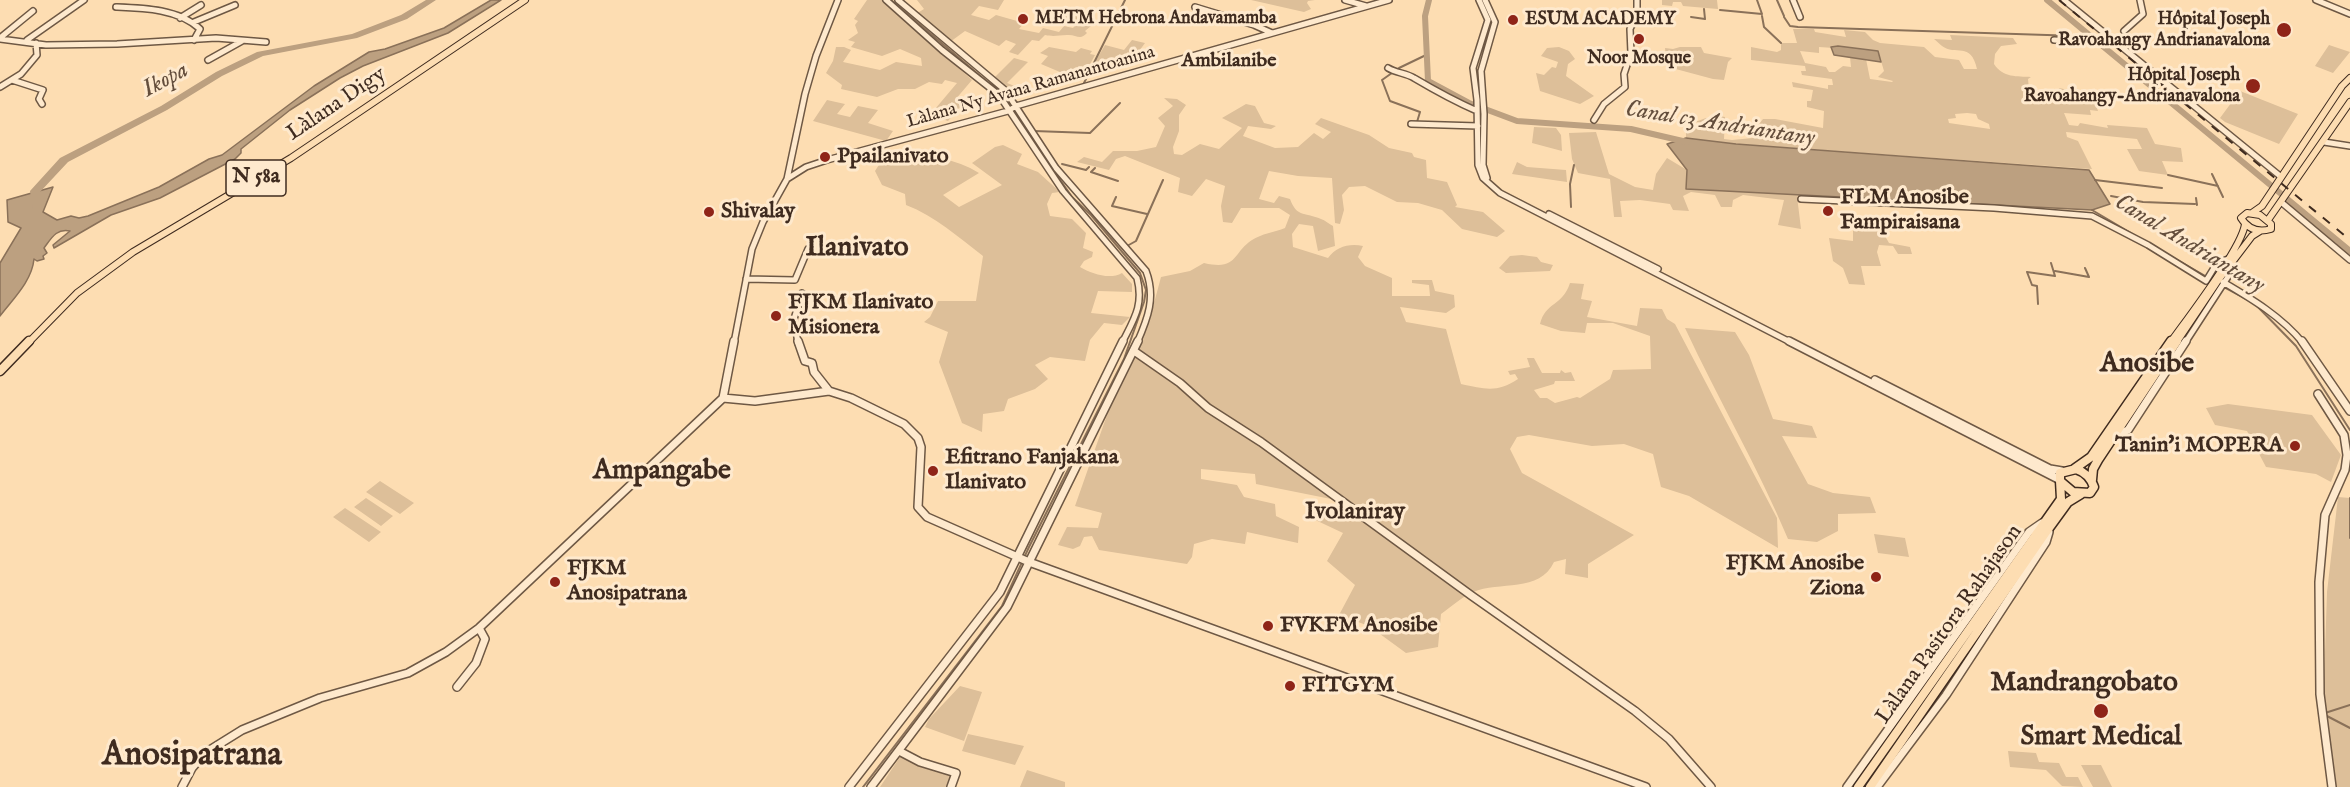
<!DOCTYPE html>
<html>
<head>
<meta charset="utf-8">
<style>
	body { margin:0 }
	canvas { display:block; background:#fdddb2 }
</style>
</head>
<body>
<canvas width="2350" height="787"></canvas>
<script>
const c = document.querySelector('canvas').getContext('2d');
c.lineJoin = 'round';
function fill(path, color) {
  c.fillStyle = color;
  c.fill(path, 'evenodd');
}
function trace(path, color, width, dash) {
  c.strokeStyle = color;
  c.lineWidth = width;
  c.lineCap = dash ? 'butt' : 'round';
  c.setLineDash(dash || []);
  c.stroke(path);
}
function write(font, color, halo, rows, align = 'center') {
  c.font = font + ' "IM FELL English",serif';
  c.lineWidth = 6;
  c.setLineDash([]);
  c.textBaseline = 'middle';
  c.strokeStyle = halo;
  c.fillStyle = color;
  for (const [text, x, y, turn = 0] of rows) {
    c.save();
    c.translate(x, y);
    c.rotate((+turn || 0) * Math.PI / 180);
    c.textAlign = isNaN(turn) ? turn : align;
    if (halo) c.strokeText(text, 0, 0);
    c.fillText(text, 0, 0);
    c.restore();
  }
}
fill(new Path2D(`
	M867,0H883L972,80L955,100L961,106L948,121L930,115L957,83L945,80L942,84L929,82L915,89H898L877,97L841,89L842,85L826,73L833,61L836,47H844L851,50L843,62L880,70L896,62L922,66L921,58L900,49L882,56L851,47L855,42L848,40L858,33L855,25L858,21L854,19Z
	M917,0H1004L998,10L979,6L971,15L989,20L996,15L1024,23L1019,29L1039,33L1043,28L1059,32L1064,26L1073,28L1078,22L1056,15L1053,19L1045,16L1051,9L1075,14L1080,8L1086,10L1081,16L1087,19L1083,24L1091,26L1085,31L1087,33C1080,41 1076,34 1067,35C1058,35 1055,37 1045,35L1039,41L1032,40L1018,55L1009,52L1016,44L1006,40L999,46L965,31L950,42L916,14L924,9Z
	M1251,0H1315L1308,1L1307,3L1311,9L1304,12Z
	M1662,0H1717L1718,9L1683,6L1681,2H1673L1672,6L1662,5Z
	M1793,29H1814L1815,32L1846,37L1844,30L1865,32L1873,40L1880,43L1924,47L1935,57L1959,60L1964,69H1977C1971,41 1955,56 1942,46C1939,44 1937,41 1934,39L1952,40L1950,35L2013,38L2017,44L2001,46L1995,54L1994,64C2003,78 2017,76 2031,77L2028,79L2029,89L2023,88V91L2032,93L2035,98L2051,100L2048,92L2060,94L2059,88C2072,90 2080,96 2093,97L2098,111L2090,110L2091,115L2064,113L2069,125L2078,126L2080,123L2108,128L2107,125L2147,128L2155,144L2181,148L2183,162L2162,161L2168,175L2139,171L2127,149H2142L2137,139L2066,132L2067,137L2078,141L2092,169L1736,144L1686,138V127L1711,128L1710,124L1695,122L1706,118L1719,122L1720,116L1725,117L1724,139L1732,140L1763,137L1765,131L1750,128V125L1759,124L1763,119H1775L1823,128L1824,111L1807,107V101H1811L1813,90L1793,87L1792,82L1828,89V85H1833L1832,79L1802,75L1801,71H1806L1805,66L1751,60V47L1777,52L1781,50V43H1797ZM1819,47L1878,51L1884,71L1878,77L1893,81L1892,82L1870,79L1866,59L1850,57L1851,67L1843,66L1835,72H1829L1826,67L1805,63L1800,51L1819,53ZM1967,113L1976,114L1978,119L1989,124L1990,129L1949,123L1948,119L1956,118L1955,114Z
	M1132,40L1145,43L1134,58H1123L1108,68L1094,64L1105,45L1124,50Z
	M2329,45L2350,52L2333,73L2315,66Z
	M1049,47L1076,52L1081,48L1092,51L1090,54L1095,55L1081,81L1041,64L1048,56L1040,53Z
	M1559,47L1569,51L1575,59L1568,64L1566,76L1594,96L1580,104L1540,91L1536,73L1544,75L1552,67L1556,68L1558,62L1541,56L1547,48Z
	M1680,47H1701L1704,53L1732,58L1728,62L1724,80L1713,79L1672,68L1666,57L1665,48L1673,49Z
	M1014,58L1028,62L1007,83L1027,91L1025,93L1004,85L995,77Z
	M2240,91L2298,114L2279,144L2225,122L2220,118Z
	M1164,98L1177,99L1186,105L1179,115V131L1173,147L1174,154L1182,155L1200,144L1219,149L1242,128L1222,118L1246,104L1255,106L1264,123L1276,126L1271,129L1248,126L1243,136L1275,148L1298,147L1314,133L1323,139L1331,132L1315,124L1321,118L1369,135L1389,148L1412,153L1414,157L1426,160L1427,178L1447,182L1457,205L1455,207L1483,212L1505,231L1497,237L1462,229L1442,210L1418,203L1397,202L1365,186L1349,187L1342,195L1344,210L1340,224L1335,223L1332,178L1298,176L1269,171L1259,199L1274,203L1279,196L1290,199C1297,218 1305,212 1321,219C1325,220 1329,224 1333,226L1335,246L1318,251L1313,226L1299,224L1292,234L1293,247L1328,258C1336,247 1349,243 1363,246L1358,257L1365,266L1392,278V296H1430L1429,285L1412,283V280H1432L1435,291L1454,295L1455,307L1446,313L1400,307L1406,322L1446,329L1461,384C1485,389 1497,393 1518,379L1515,374L1510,375L1508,371L1530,367L1527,358H1534L1542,373H1560L1561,370L1565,373L1571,372L1575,381H1555L1554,384L1534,390L1540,398H1547L1555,403L1577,397L1580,398L1610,379L1613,370L1651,369L1650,336L1613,323H1587L1585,333L1561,331L1540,324C1546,301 1562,307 1570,283L1584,284L1581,299L1592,301L1587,317L1637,326L1640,308L1662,309L1667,319L1675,324L1777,518L1778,548L1689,496L1661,487L1653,454L1624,444L1592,446L1529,435L1517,437L1510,449L1522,473L1634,535L1588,564V578L1565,574L1566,559L1554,562C1540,593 1499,581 1473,592C1462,597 1451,607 1441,614L1438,647L1406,653L1369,626L1339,615L1355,585L1327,561L1343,533L1309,517L1310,506L1337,508L1336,500L1256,484L1255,474L1201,469V479L1237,485L1244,497L1275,504L1276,516L1299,527L1298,543L1247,532L1245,544L1212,539L1194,544L1192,557L1187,564L1099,550L1092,536L1084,537L1080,546L1073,549L1058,545L1067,527L1098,528L1102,513L1075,506L1113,398L1149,322L1161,277L1190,271L1204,263C1238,271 1232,253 1252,240C1261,234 1275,232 1285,228L1290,215L1279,208H1241L1232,223L1223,222L1221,206L1225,186L1206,179L1192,196L1178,192L1180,178L1125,156L1116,159L1109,170L1077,162L1084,157L1102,162L1113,151H1137L1156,147L1165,126L1158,118L1173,106Z
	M827,100L845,104L837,114L850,117L858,106L878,110L868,123L893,131L886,141L813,121Z
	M1534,127L1556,128L1561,135L1562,151L1532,143Z
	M1596,132L1609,174L1635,187L1653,190L1656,174L1667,158L1687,170V189L1971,202L1944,205L1797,196L1801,229L1778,225L1784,200L1743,195L1733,200L1732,207H1721L1715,195L1691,192L1683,196L1689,211L1673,210L1670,204L1640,200L1620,201L1622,217H1614L1610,179L1578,173L1572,159L1569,133Z
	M1003,145L1022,154L1017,164L1038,172L1060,192L1052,193L1047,204L1050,216L1072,219L1086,233L1083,248L1093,252L1092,257L1084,261L1080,267C1092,274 1110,280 1122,273L1132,284V292L1098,291L1091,313L1130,317L1122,325L1104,323L1090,340L1085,361L1050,357L1035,365L1048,379L1035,389L1008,399L1004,411L983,414L982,432L962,423L939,362L948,332L924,322L930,317L938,301H976L983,256C958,237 935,216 906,205L905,194L882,185L875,171L886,154C916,152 953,157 979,173L943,195L959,207L1002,185L972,163L995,147Z
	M1517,162L1527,167L1566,170L1567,182L1512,174Z
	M1853,225L1881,229L1889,243L1910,247L1912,254H1898L1893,246L1879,245L1877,252L1881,266H1861L1865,285L1849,284L1843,268L1833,261L1829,238L1853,241Z
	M1522,255L1537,257L1541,262L1553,265L1550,271L1506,273L1499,268L1510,256Z
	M1685,328L1735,332L1749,355L1773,419L1812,426L1817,438L1782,436L1808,484L1833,493L1870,497L1876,513L1838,514V531L1817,542L1788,539C1758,467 1718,399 1685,328Z
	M2228,404L2312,415L2341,455L2331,482L2316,474L2266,467L2247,431L2215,425L2206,408Z
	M380,481L414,503L400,514L366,492Z
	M2338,497L2350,498V787H2336L2323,714L2327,592Z
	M366,498L393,516L381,526L354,507Z
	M345,508L381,532L369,542L333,517Z
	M1874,534L1905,538L1909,557L1878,553Z
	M960,686L982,692L964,741L925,727L929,719Z
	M968,734L1024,746L1015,765L962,751Z
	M2008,751L2036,753L2039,762L2059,763L2066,777H2078L2083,787L2062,786L2046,770L2010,767Z
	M902,754L913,763L954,774L948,787H880Z
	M2081,765H2101L2112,787H2093Z
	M1027,770L1065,782V787H1020Z`), '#ddbf99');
const water = new Path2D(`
	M491,0H501L448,33L363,66L340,78L290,110L241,149V153L235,159L160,198L111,215L54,248L53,245L70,231C56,228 51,239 44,248L47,253L43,256L44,259L37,261L34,259C32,281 13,299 0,316V263L21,228L8,222L7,200L53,187L43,212L57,220L71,216L79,218L88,216L159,187L209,159L222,155L314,86L369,52L385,49L444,28Z
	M1838,46L1878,51L1881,62L1834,55L1831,47Z
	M1686,138L1736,144L2089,170L2110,204L2092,210L1686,189L1687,170L1667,144Z`);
fill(water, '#bca080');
trace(water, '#8a7159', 1.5);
trace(new Path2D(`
	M891,0L999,92
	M1757,0L1762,14
	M1777,0L1784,16
	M2049,0L2350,250
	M1720,10L1762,14
	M1762,16L1764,27L1781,43
	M1691,17L1705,19L1704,9
	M1784,17L1790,26L1798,27L2078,36
	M2085,36H2094
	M1083,85L1125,0
	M1417,122L1420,112L1390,101L1382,80L1399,68L1426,55
	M1034,131L1090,133L1120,103
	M1062,164L1086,170L1089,167
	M1095,168L1091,172L1118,181
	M2212,174L2223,197
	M2168,175L2218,186
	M2095,180L2162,188
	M2111,196L2143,202L2195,204
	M1116,197L1112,206L1147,214
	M2196,198L2197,205
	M1571,207L1570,184L1574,165
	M2092,210L2141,239
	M1127,246L1136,241L1163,180
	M2167,254L2214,281
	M2055,271L2089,277L2085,268
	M2224,287L2250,301
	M2038,304L2037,286L2032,285L2027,272L2055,276L2051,263
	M2255,304L2296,346L2350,430
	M2350,498V538
	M2325,713L2350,705
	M2325,715L2350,728
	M863,787L1002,606L1029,547L1124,359L1144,302L1146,290L1140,273L1091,215L1072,197L1025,129`), '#8a7159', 2);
trace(new Path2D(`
	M1429,0L1425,16L1428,81L1469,103L1517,121L1631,129L1687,142
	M2047,0L2350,251`), '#bca080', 6);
fill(new Path2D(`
	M426,0H436L407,19L357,38L263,56L222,76L167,110L68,162L40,192L42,207L41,210H33L30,191L60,158L161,106L216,72L257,52L352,34L401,15Z`), '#bca080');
const minorFar1 = new Path2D(`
	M886,0L942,50L999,95L1063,191L1137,278C1144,305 1134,319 1122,343
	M898,0L1005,90L1056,168L1146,271C1156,297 1148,318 1137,343
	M1345,0L1366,6
	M1479,0L1488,20L1473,68L1477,100L1478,165L1483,178L1500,193L1792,343
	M1485,0L1495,22L1481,71L1484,114L1483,165L1487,178
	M1793,0L1800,17
	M2064,0L2280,176
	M2316,0L2350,14
	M116,7C144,8 179,9 200,29L194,40
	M1195,7L1254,25L1272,33
	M180,18L201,5
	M194,22L235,5
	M2124,31L2143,14L2140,0
	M0,38L33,11
	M0,39L46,45L117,44L216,38L266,42
	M27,40L84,0
	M2054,40L2090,42
	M208,60L242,41
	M1388,68C1396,73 1406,73 1414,78C1436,91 1454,101 1477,111
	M12,80L43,90L39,99L42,104
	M0,87L21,74L37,55L36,43
	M1594,120L1604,104L1625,87L1624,74L1631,53L1630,29L1637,15V0
	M1411,124L1478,126
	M2324,142L2350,146
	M787,179L806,167L827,160L1008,111L1016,106L1389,0
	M1801,199L1994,208L2092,216L2148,245L2206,281L2217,263L2228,259
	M2281,202L2350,260
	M1549,214L1658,269
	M746,279L795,280L808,249
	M2223,282C2252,299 2282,317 2303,343
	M734,343L752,249L763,222L787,179L805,94L816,56L838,0
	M798,343L794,319L802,293
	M2185,343L2233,269V261`);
const minor = new Path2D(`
	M798,341L805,361L812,363L814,372L829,391
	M1789,341L2060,480
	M2302,341L2350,411
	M1134,351L1180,383L1208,408L1261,442L1472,596L1635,711L1669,739L1711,787
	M1875,380L2050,469L2062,471
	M2318,394L2344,435L2347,455L2345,470L2325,515L2319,582L2320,694L2332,787
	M723,398L755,401L829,391L851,398L904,424L918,438L921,447L918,507L927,517L1029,562L1646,787
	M2116,435L2128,430L2186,341
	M457,687L476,663L485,639L479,628
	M899,751L920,762L956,773L951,787
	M182,787L192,768L205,753L242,730L320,698L408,673L446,652L479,628L723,398L734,341
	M849,787L1000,592L1123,341
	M871,787L1007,607L1138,341
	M1847,787L2029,532L2042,523
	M1877,787L1946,695L2046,542L2049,532`);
const majorFar1 = new Path2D(`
	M2247,213L2260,215L2271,224V229C2258,233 2248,229 2241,218Z
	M2252,213L2262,206L2342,86L2350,78
	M2268,220L2350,102
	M28,343L77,293L133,252L291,158L525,0
	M2170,343C2187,319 2242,248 2245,224
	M2176,343L2217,282L2252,236L2260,231`);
const major = new Path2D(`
	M0,371L29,341
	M2074,469L2091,457L2171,341
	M2076,469C2085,472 2091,478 2094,487L2090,493L2073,492L2060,481V473Z
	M2092,480L2093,469L2098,460L2177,341
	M1858,787L2061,499L2060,481
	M1870,787L2044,535L2068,502L2081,494`);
trace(minorFar1, '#6e5844', 8);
trace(minor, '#6e5844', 10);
trace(majorFar1, '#3f2b1f', 8);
trace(major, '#3f2b1f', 11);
trace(minorFar1, '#fee9cd', 5);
trace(minor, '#fee9cd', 7);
trace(majorFar1, '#fdddb2', 6);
trace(major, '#fdddb2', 8);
trace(new Path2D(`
	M2059,0L2350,240`), '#3f2b1f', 2, [9, 9]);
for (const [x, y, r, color] of [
	[1023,19,6,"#8f2418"],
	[1513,20,6,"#8f2418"],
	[2284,30,8,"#8f2418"],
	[1639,39,6,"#8f2418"],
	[2253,86,8,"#8f2418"],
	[825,157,6,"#8f2418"],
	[1828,211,6,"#8f2418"],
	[709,212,6,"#8f2418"],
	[776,316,6,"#8f2418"],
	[2295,446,6,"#8f2418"],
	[933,471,6,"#8f2418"],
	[1876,577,6,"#8f2418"],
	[555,582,6,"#8f2418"],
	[1268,626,6,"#8f2418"],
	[1290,686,6,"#8f2418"],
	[2101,711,8,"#8f2418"]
]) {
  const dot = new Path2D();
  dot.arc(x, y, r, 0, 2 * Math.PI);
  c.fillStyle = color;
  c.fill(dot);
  trace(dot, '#fee9cd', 2);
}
write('bold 18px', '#3f2b1f', '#fee9cd', [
	["METM Hebrona Andavamamba",1035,19],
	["ESUM ACADEMY",1525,20],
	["Hôpital Joseph",2270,20,"right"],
	["Ravoahangy Andrianavalona",2270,41,"right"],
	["Noor Mosque",1639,59,"center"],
	["Hôpital Joseph",2240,76,"right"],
	["Ravoahangy-Andrianavalona",2240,97,"right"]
], 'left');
write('18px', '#3f2b1f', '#fee9cd', [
	["Làlana Ny Avana Ramanantoanina",1031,88,-16]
]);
write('bold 20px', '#3f2b1f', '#fee9cd', [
	["Ambilanibe",1229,62]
]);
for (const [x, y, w] of [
	[256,178,60]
]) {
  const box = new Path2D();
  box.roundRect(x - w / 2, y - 18, w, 36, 4.5);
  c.fillStyle = '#fee9cd';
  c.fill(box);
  trace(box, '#3f2b1f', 1.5);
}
write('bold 21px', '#3f2b1f', null, [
	["N 58a",256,178]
]);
write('22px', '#3f2b1f', '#fee9cd', [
	["Làlana Digy",337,105,-34],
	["Làlana Pasitora Rahajason",1950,625,-55]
]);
write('bold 22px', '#3f2b1f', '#fee9cd', [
	["Ppailanivato",837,157],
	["FLM Anosibe",1840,198],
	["Fampiraisana",1840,223],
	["Shivalay",721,212],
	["FJKM Ilanivato",788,303],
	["Misionera",788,328],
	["Tanin'i MOPERA",2283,446,"right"],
	["Efitrano Fanjakana",945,458],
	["Ilanivato",945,483],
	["FJKM Anosibe",1864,564,"right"],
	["Ziona",1864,589,"right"],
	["FJKM",567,569],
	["Anosipatrana",567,594],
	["FVKFM Anosibe",1280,626],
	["FITGYM",1302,686]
], 'left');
write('italic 24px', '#644e3c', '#fee9cd', [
	["Ikopa",166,81,-28],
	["Canal c3 Andriantany",1720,125,9],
	["Canal Andriantany",2189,245,31]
]);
write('bold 24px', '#3f2b1f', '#fee9cd', [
	["Ivolaniray",1355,513]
]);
write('bold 27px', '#3f2b1f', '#fee9cd', [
	["Smart Medical",2101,738]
]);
write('bold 28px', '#3f2b1f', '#fee9cd', [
	["Ilanivato",857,249],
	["Anosibe",2147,365],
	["Ampangabe",662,472],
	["Mandrangobato",2084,684]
]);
write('bold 33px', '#3f2b1f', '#fee9cd', [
	["Anosipatrana",192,757]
]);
</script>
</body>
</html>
